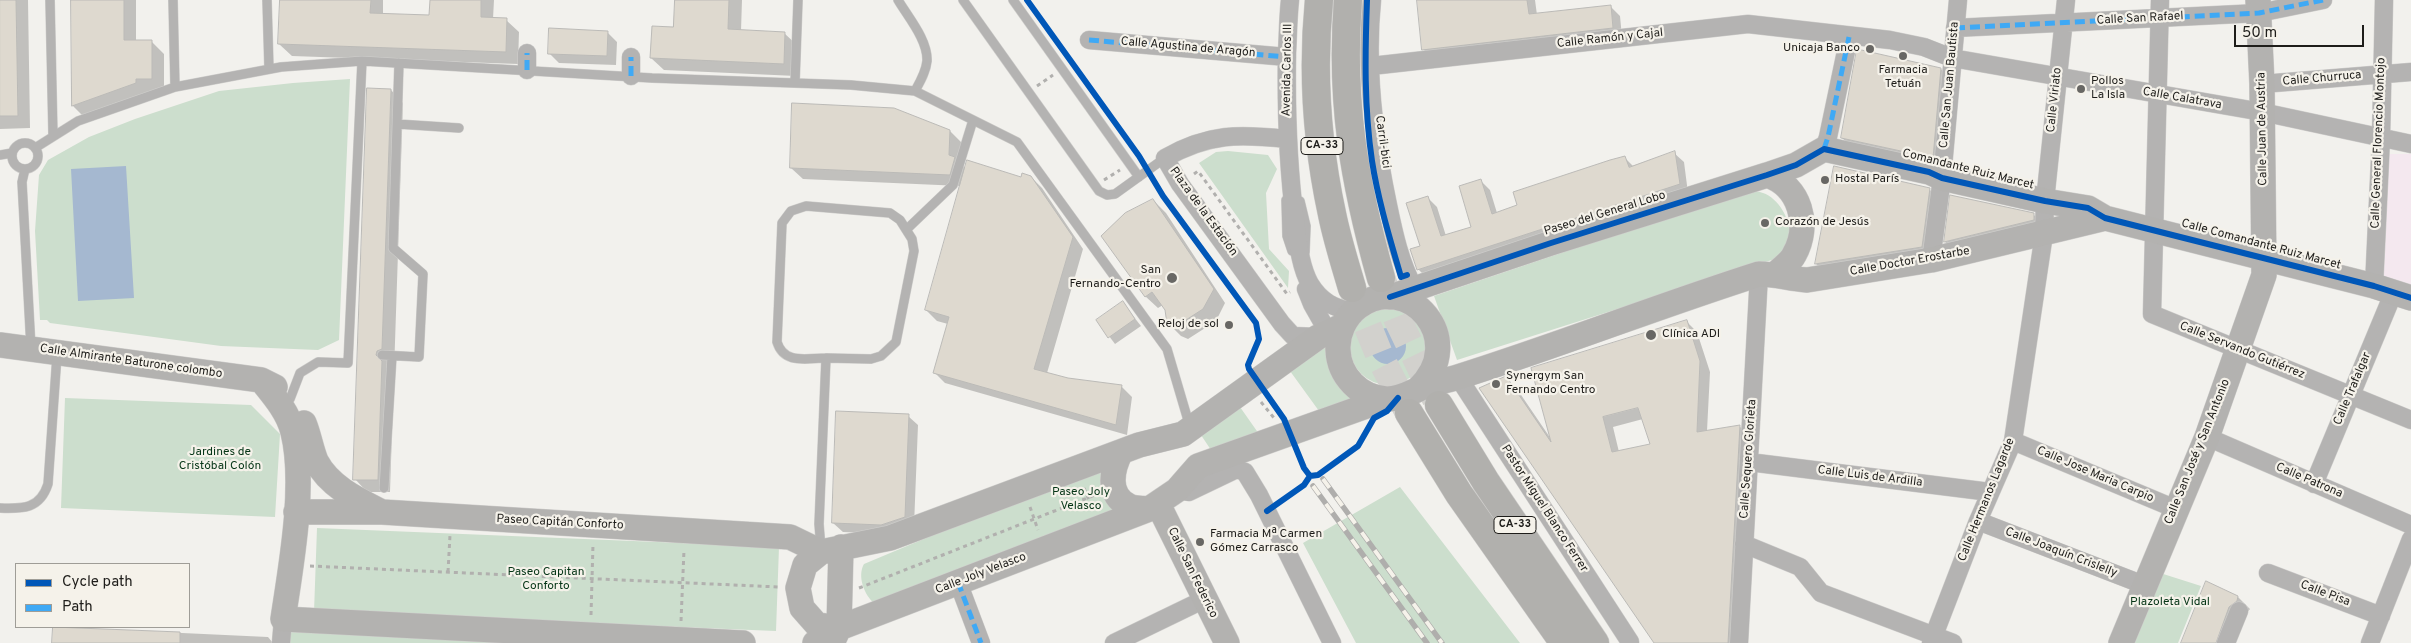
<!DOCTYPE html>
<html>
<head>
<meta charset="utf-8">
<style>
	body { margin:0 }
	#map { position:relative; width:2411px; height:643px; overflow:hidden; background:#f2f1ed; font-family:Overpass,sans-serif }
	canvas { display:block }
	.legend { position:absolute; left:15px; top:563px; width:175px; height:65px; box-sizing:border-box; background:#f5f2ea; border:1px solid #9f9d97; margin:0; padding:6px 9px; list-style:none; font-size:15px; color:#1e1d1a }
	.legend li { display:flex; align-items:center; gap:10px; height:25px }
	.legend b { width:25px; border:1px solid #9f9d97 }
	.scale { position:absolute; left:2234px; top:25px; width:130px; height:22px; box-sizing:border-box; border:2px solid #1e1d1a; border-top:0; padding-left:6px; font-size:15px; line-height:18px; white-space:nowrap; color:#1e1d1a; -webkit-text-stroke:4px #f5f2ea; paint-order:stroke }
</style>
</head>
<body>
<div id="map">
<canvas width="2411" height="643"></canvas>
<ul class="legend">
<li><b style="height:6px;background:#0057b8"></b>Cycle path</li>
<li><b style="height:6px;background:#3fa9f5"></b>Path</li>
</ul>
<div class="scale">50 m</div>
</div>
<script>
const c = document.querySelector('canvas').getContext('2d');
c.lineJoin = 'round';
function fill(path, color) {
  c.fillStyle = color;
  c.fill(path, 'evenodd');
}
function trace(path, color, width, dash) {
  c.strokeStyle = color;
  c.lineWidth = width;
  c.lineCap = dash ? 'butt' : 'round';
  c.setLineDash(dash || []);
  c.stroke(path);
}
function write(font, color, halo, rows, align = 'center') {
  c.font = font + ' Overpass,sans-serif';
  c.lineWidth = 4.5;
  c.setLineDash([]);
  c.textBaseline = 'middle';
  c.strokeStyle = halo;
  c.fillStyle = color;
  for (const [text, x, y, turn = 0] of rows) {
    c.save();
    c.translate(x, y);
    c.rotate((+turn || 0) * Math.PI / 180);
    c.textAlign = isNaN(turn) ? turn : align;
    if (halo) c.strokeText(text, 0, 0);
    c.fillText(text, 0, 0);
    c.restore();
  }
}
fill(new Path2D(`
	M2385,154H2411V290L2383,282Z`), '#f4e8ef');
fill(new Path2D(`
	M350,79L339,340L318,350L221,346L50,323L47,320H40L35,231L39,175L48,160L89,137L135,119L219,91L293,83Z
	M1228,151L1268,155L1277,169L1266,193L1269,249L1289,271L1288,288L1199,163L1216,152Z
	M1747,190C1752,191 1758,191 1763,193C1778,198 1791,219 1789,235C1788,242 1783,250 1781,257L1457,360L1434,296Z
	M1350 347a38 38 0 1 1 76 0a38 38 0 1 1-76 0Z
	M1325,348L1351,399L1319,411L1290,371L1320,349Z
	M65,398L251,405L280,434L275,517L61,508Z
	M1240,407L1259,434L1211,450L1201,435Z
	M1093,468L1101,471L1116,510L875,604C864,595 857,576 864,564Z
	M1400,487L1520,643H1356L1303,543Z
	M317,528L779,547L776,631L314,612Z
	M2157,572L2201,586L2178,643H2130Z
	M288,627L601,643H288Z`), '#ccdecd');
fill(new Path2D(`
	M126,166L134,298L78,301L71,169Z
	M1370 346a18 18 0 1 1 36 0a18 18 0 1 1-36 0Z`), '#a5b8d0');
fill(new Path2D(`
	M0,0H28L30,128L0,129Z
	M73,0H136V41H151L164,54V91H148V96L85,118L73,106Z
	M281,0H383V15L430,17L431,0H494L493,19L506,20L519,32L518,64L292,56L279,44Z
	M676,0H742L741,31L784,33L797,45L796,76L664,70L651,58L675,29Z
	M1418,0H1535L1537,15L1610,6L1620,16L1622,37L1433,59L1423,49Z
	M607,32L617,42L616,65L559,63L549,53Z
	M1941,69L1953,81L1945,170L1855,150L1842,138Z
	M391,90L403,103L390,492H367L355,479Z
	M950,131L962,143L961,164L966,169L1022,178L1031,177L1042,188L1083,249L1047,373L1068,379L1121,386L1132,397L1127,435L945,383L934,372L948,324L937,321L926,310L961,186L803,179L791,168Z
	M1674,153L1684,162L1688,193L1427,278L1418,269L1428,198L1437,207L1446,236L1473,227L1480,180L1490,190L1497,213L1519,206L1625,158L1634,167Z
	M1929,189L1942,202L1934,259L1828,276L1816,264Z
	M1153,200L1166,213L1225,303L1216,321L1188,339L1181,336L1168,323L1166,310L1163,305L1158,308L1145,296Z
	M2033,214L2043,224L1955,251L1945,242Z
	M1122,302L1141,326L1115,344L1097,320Z
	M1686,321L1697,332L1710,372L1707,431L1739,426L1750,436L1741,643H1656L1506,378L1517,389L1551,439ZM1643,419L1651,445L1619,452L1613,427Z
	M908,416L918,425L914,526L891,534L843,532L833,523Z
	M2238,597L2250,609L2241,620L2232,643H2182Z
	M54,627L268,637L273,643H54Z`), '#0003');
const building = new Path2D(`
	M0,0H16L18,116H0Z
	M71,0H124V40H152V79H136V83L72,106Z
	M280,0H371L370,13L429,15L430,0H481V17L507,18L506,52L278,44Z
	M675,0H729L728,29L785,32L784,64L650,58L652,26L673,27Z
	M1417,0H1527L1529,14L1611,5L1613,28L1422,50Z
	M549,28L608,31L607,56L548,54Z
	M1857,49L1941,68L1933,158L1841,138Z
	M367,88L391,89L382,349L377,351L376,355L382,361L378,480H353Z
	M792,103L894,108L950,130L949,155L955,157L950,175L790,168Z
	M1675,151L1680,184L1417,270L1410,249L1420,246L1406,203L1428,196L1441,236L1471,227L1459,186L1481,179L1492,214L1517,205L1513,192L1610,160L1625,156L1629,167Z
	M967,160L1021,177L1022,173L1031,176L1073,237L1034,369L1068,378L1122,385L1116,425L933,373L949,317L925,310Z
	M1834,166L1930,188L1922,247L1815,264Z
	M1950,195L2034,213V220L1944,242Z
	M1153,199L1214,289L1203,309L1175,327L1167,324L1165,310L1152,292L1145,297L1101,236L1125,213Z
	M1123,301L1135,319L1108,338L1096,320Z
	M1687,320L1700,361L1697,432L1740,425L1728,643H1654L1479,388L1506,376L1551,442L1531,368ZM1638,408L1650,444L1612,452L1603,417Z
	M836,411L909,414L905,517L881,525L832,523Z
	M2206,581L2238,596L2237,601L2229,607L2216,643H2181Z
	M53,627L180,632V643H52Z`);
fill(building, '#ded9cf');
trace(building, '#bbbab7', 1);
trace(new Path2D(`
	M1381,278L1397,318L1436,399
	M1352,288L1381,359L1409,413`), '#d2d1cd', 28, [28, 14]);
const lane = new Path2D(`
	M50,0L53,135
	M173,0L175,87
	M267,0L269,69
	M898,0C908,17 928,40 927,61C926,72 920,82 915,91
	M963,0L1099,191L1107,195L1115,194L1165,158
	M1013,0L1139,177
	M795,83L798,0
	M397,124L459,128
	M12 156a13 13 0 1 1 26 0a13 13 0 1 1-26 0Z
	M35,148L78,121L175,87L281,67L362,61L652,78L851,85L915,91L1017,142L1167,349L1190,427
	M0,155L12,153
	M25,169L22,182L31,348
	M1286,200L1287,236L1292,251
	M1300,201L1306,226L1305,252
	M907,229L953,185L973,120
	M382,355L419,357L423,274L393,248L399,63
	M290,399L300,373L318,362L348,363L362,61
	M384,488L392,356
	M0,508C23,509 40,509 48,484L57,355
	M821,549L819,524L826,358L871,359L881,356L896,342L914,251L912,239L900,220L890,213L806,206L791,211L782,223L777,342C784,365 807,358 826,358`);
const street = new Path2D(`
	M1290,0C1288,18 1288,36 1287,53C1286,110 1288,166 1295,221C1298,242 1300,266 1310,284C1321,302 1334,308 1353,312
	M1372,0C1365,68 1374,139 1388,205C1394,234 1400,262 1414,288
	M2160,0L2152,314L2411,420
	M1955,28L2259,13L2323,0
	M1089,40L1287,57
	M1371,66L1748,24L1890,40L1924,47L1952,58L2262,112L2411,144
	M527,70V53
	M631,76V57
	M2262,84L2411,72
	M1287,139C1239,134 1209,133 1165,158L1180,184L1282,324L1293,336L1318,337
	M1824,149L1828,137L1849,37
	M1931,260L1942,178L1958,0
	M2374,286L2381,138L2384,0
	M1306,289L1312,304L1333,341
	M1458,377L1630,642
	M2207,437L2411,525
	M2013,441L2176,509
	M1749,462L1990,492
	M2314,484L2393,294
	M1177,490L1189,492L1237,469L1245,472L1259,495L1332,643
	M1978,521L2144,585
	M1744,544L1800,567L1821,593L1953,643
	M2268,573L2381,616
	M958,582L981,643
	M281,643L283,619
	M1114,643L1205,599
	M1739,643L1759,274
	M1931,643L1978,521L2013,441L2044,234L2045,201L2066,0
	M2226,643L2239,611
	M2370,643L2411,539`);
const secondary = new Path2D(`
	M1767,175C1800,186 1811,225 1794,255C1791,262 1781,268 1776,274
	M1390,297L1551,243L1767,175L1796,165L1824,149L1929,172L1942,178L2045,201L2088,208L2105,218L2374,286L2411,298
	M0,345L261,380L275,387
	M261,380C274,396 288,412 293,432C306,484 291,566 283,619L743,643
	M1418,389C1470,340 1408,270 1358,307C1345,317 1337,334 1338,350C1339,376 1360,398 1387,399C1399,399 1408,394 1419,389C1431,384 1445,381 1458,377C1560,345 1658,306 1759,274C1776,274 1790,279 1807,280L1931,260L2105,218
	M304,423C309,435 311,449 316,461C329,486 356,499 380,511
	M1121,452C1112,469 1106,495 1129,506C1135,509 1143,508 1149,509
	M1158,504L1227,643
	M296,512H382L790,537L821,552
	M839,628L817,625L802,608L798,588L805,565L821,552L890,538L1139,445L1183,434L1318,337L1342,326
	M833,641L839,628L841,547
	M815,643L839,628L1149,509L1177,490L1198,466L1386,399
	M2121,643L2207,437L2264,275L2262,84L2258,0`);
const highway = new Path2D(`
	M1319,0C1312,71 1317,144 1332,214C1337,239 1345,264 1352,288
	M1348,0C1340,101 1354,181 1381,278
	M1439,405L1486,482L1595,643
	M1409,413L1459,494L1564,643`);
trace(lane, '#cfcecc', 10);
trace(street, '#cfcecc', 19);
trace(secondary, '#cfcecc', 26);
trace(highway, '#cfcecc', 29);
trace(new Path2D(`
	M1037,86L1053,75
	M1194,174L1198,171L1287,294L1290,292
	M1104,180L1120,170
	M1261,402L1274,418
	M1084,488L1093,510
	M1030,507L1038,530
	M310,566L779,587
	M448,572L450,535
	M859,588L1095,495
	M591,615L593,544
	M681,621L684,550`), '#b1b0ae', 3, [4, 4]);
trace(lane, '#b4b3b2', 9);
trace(street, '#b4b3b2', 18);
trace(secondary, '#b3b2b0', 25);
trace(highway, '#b1b0ad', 28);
const rail = new Path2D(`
	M1323,479L1442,643
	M1313,486L1427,643`);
trace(rail, '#afaeac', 5.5);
trace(rail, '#f5f2ea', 4, [11]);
trace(new Path2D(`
	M1955,28L2259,13L2323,0
	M1089,40L1287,57
	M527,70V53
	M631,76V57
	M1824,149L1828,137L1849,37
	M958,582L981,643`), '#3fa9f5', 5, [10, 5]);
trace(new Path2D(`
	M1027,0L1139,156L1163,196L1256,323L1259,339L1248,365L1249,369L1284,419L1304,468L1310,476
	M1367,0C1365,54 1364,107 1372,161C1378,200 1390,239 1401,277L1407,275
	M1390,297L1551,243L1767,175L1796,165L1824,149L1929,172L1942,178L2045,201L2088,208L2105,218L2374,286L2411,298
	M1267,511L1304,485L1310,476L1318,475L1358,446L1374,418L1387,411L1398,398`), '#0057b8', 6);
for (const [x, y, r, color] of [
	[1870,49,5,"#686764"],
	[1903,56,5,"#686764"],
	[2081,89,5,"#686764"],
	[1825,180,5,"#686764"],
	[1765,223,5,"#686764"],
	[1172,278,6,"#686764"],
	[1229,325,5,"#686764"],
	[1651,335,6,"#686764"],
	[1496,384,5,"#686764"],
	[1200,542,5,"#686764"]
]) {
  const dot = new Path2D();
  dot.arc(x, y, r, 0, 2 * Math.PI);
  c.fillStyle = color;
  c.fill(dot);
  trace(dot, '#f5f2ea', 2);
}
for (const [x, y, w] of [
	[1322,146,42],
	[1515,525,42]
]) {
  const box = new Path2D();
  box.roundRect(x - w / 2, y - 8.5, w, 17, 4);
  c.fillStyle = '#f5f2ea';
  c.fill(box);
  trace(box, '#1e1d1a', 1);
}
write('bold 11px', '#1e1d1a', null, [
	["CA-33",1322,146],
	["CA-33",1515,525]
]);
write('12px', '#1e1d1a', '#f5f2ea', [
	["Calle San Rafael",2140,19,-3],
	["Calle Ramón y Cajal",1610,39,-6],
	["Calle Agustina de Aragón",1188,48,5],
	["Avenida Carlos III",1288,70,-89],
	["Calle Churruca",2322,79,-5],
	["Calle San Juan Bautista",1950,85,-85],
	["Calle Calatrava",2182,99,10],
	["Calle Viriato",2055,100,-84],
	["Calle Juan de Austria",2263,129,-91],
	["Carril-bici",1382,142,82],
	["Calle General Florencio Montojo",2379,143,-88],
	["Comandante Ruiz Marcet",1968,170,14],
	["Plaza de la Estación",1203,212,54],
	["Paseo del General Lobo",1605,214,-17],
	["Calle Comandante Ruiz Marcet",2261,245,15],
	["Calle Doctor Erostarbe",1910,262,-10],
	["Calle Servando Gutiérrez",2242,351,22],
	["Calle Almirante Baturone colombo",131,362,8],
	["Calle Trafalgar",2353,389,-67],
	["Calle San José y San Antonio",2198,452,-68],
	["Calle Sequero Glorieta",1749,459,-86],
	["Calle Jose Maria Carpio",2095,475,23],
	["Calle Luis de Ardilla",1870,477,7],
	["Calle Patrona",2309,481,23],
	["Calle Hermanos Lagarde",1987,500,-68],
	["Pastor Miguel Blanco Ferrer",1544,509,57],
	["Paseo Capitán Conforto",560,523,3],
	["Calle Joaquín Crislelly",2061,553,21],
	["Calle San Federico",1192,573,64],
	["Calle Joly Velasco",981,574,-21],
	["Calle Pisa",2325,594,21]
]);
write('12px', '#1e1d1a', '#f5f2ea', [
	["Unicaja Banco",1860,49,"right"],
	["Farmacia",1903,71,"center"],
	["Tetuán",1903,85,"center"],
	["Pollos",2091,82],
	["La Isla",2091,96],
	["Hostal París",1835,180],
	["Corazón de Jesús",1775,223],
	["San",1161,271,"right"],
	["Fernando-Centro",1161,285,"right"],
	["Reloj de sol",1219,325,"right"],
	["Clínica ADI",1662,335],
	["Synergym San",1506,377],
	["Fernando Centro",1506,391],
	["Farmacia Mª Carmen",1210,535],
	["Gómez Carrasco",1210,549]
], 'left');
write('12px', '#053516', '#f5f2ea', [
	["Jardines de",220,453],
	["Cristóbal Colón",220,467],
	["Paseo Joly",1081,493],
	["Velasco",1081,507],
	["Paseo Capitan",546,573],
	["Conforto",546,587],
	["Plazoleta Vidal",2170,603]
]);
</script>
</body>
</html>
